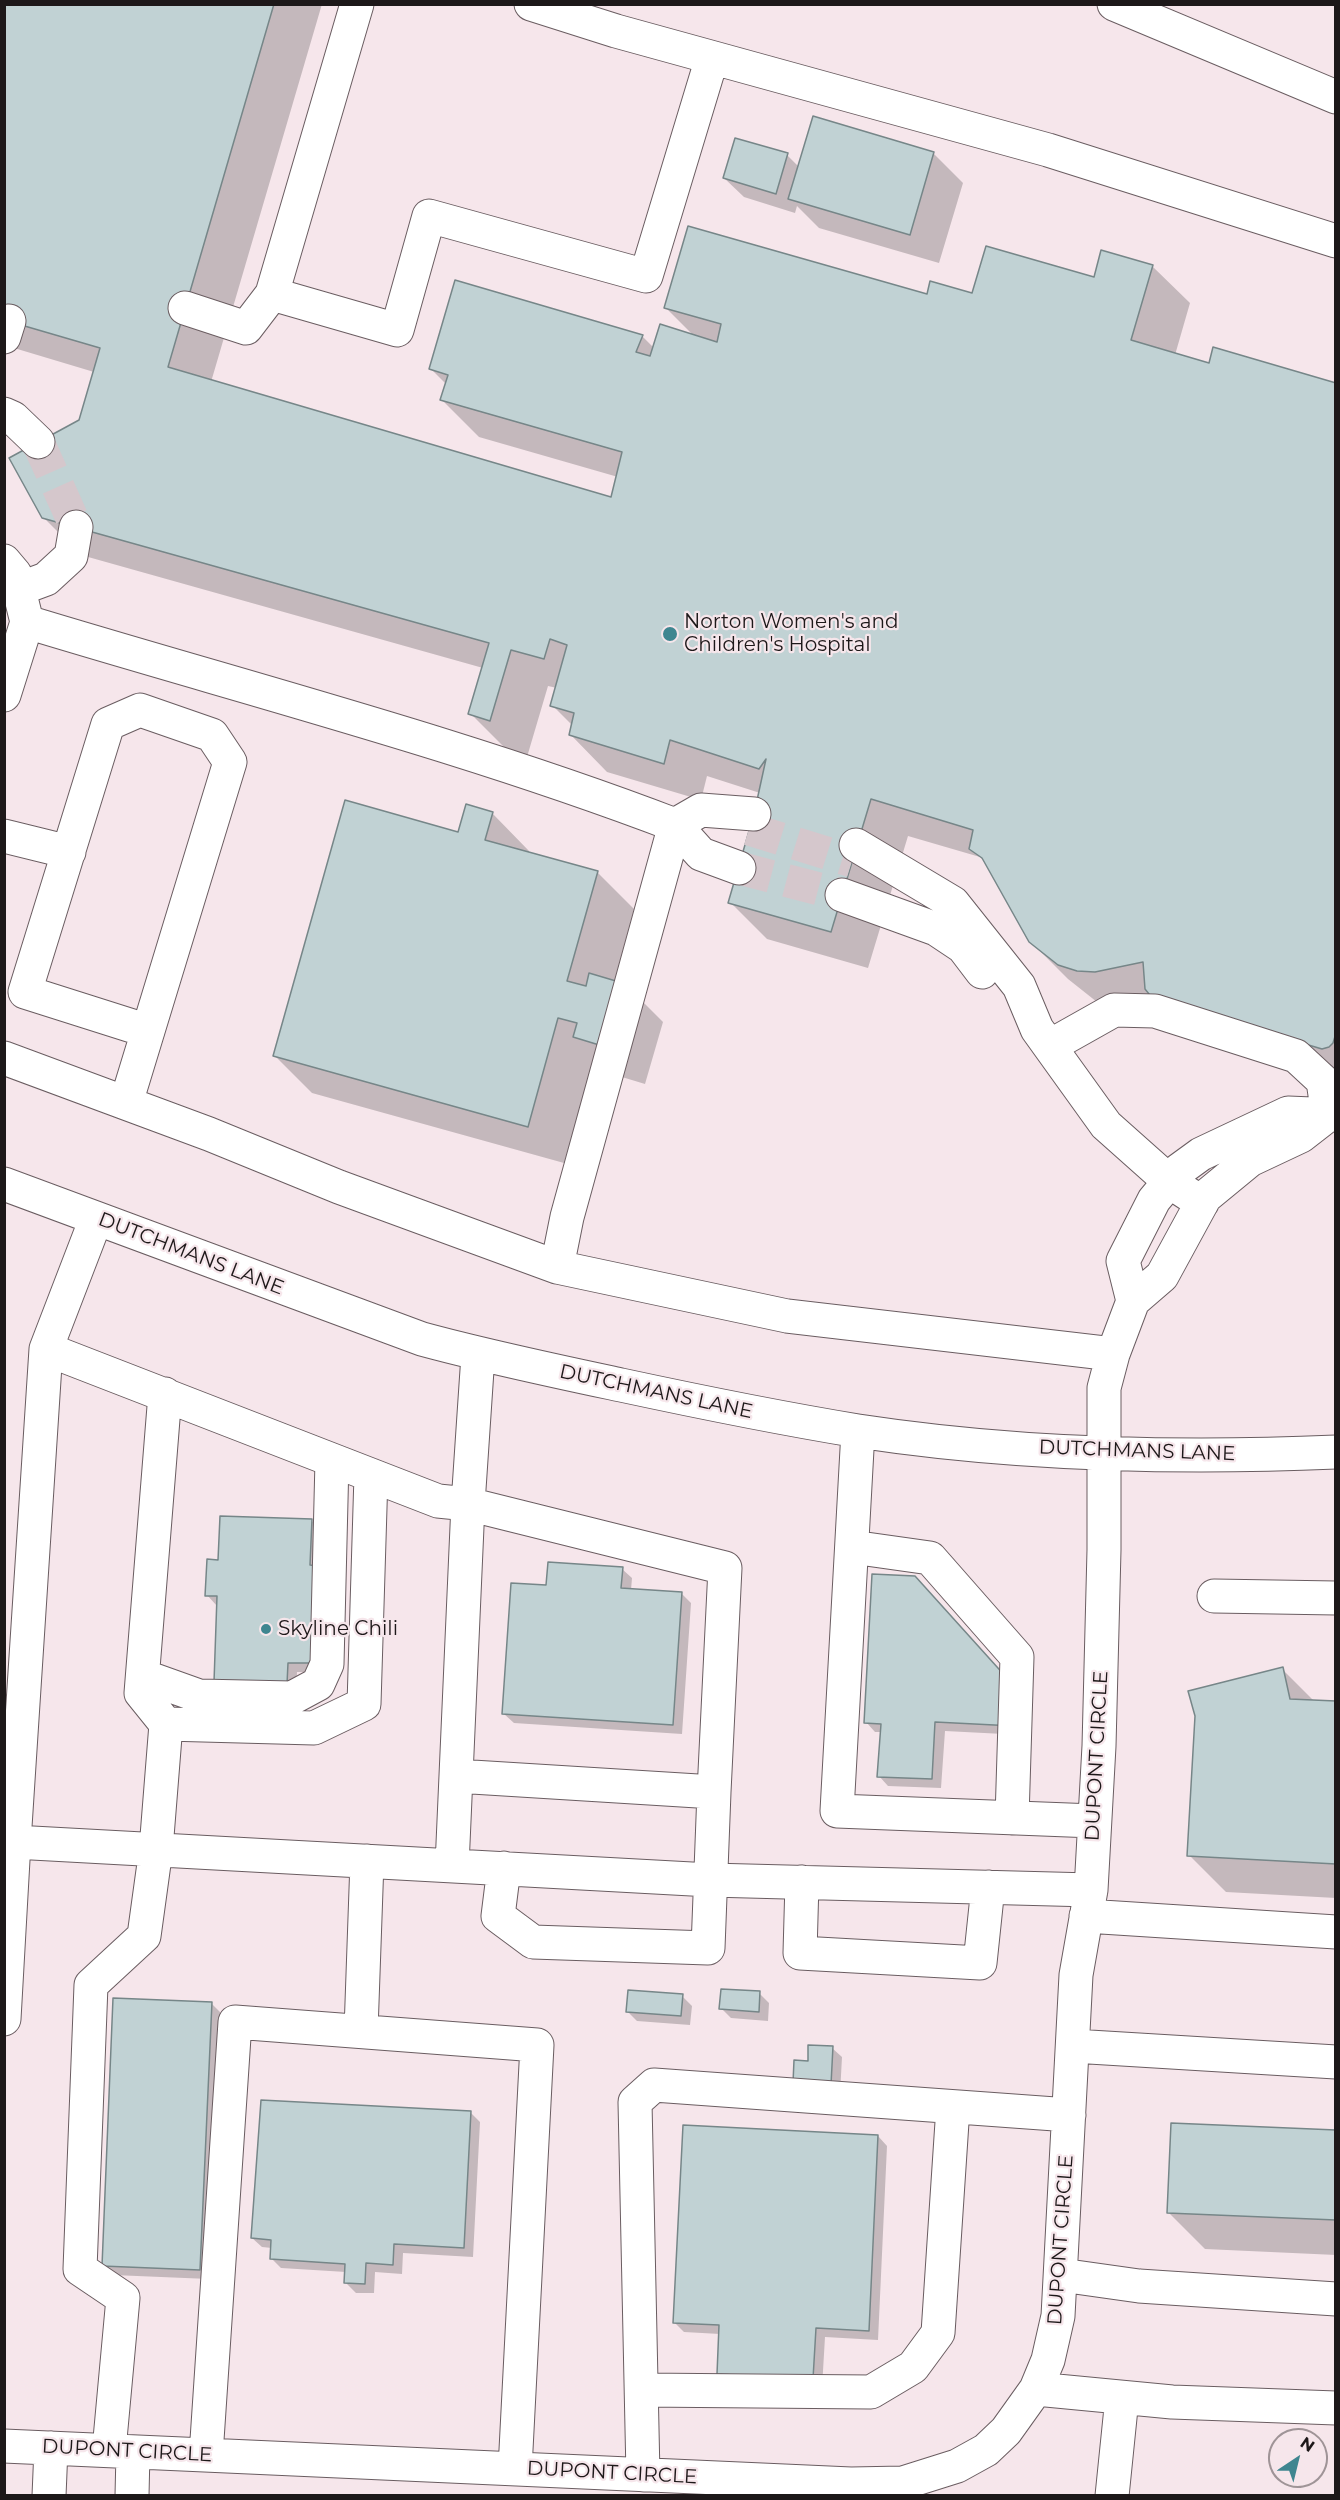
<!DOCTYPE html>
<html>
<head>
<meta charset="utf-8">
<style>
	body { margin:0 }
	#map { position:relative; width:1340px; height:2500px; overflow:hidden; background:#f6e6eb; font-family:Montserrat,sans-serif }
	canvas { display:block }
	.frame { position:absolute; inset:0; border:6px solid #1d1819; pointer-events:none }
	.north { position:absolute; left:1268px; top:2428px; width:60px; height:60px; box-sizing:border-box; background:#f6e6eb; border:2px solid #9f9497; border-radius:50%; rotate:35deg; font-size:16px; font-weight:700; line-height:24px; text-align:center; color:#1d1819 }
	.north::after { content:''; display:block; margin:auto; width:21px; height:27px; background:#3f8690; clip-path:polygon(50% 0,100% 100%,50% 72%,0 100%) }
</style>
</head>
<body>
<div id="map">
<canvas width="1340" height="2500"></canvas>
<div class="frame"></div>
<div class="north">N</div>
</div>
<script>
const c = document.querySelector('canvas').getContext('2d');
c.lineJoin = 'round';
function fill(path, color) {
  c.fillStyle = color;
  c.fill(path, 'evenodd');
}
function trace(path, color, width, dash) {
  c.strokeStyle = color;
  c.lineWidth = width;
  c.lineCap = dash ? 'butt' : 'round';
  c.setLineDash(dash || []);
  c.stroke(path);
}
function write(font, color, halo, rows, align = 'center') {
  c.font = font + ' Montserrat,sans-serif';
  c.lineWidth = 4.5;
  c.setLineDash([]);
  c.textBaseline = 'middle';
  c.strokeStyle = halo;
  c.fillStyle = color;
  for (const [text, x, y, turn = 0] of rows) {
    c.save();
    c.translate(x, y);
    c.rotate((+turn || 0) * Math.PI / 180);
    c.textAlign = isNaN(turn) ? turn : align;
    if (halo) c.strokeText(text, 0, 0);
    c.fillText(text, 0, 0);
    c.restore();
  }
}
fill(new Path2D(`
	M4,4H322L211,382L612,499L618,477L479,437L442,400L447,385L431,369L642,336L654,348L694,336L666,308L973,295L1095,279L1152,266L1190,303L1175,355L1210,365L1336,385V1078L1097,1002L1068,979L1030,941L989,866L980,857L908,836L868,968L767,939L730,902L760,793L707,776L701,800L607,772L570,734L573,726L552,705L557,688L548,686L527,757L507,750L470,713L483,668L81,555L43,517L80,421L94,372L4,345Z
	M814,118L934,154L963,183L939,263L819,228L797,206L795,213L744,197L724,178L787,155L799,167Z
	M492,813L529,851V853L597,872L634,909L614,982L626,985L663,1022L645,1084L612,1074L595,1056L564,1163L312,1093L275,1056L459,834Z
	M311,1520L321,1530L324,1672H297L296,1693L207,1595L220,1561Z
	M622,1569L632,1578L631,1590L681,1593L691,1603L682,1734L514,1723L504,1714L548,1587Z
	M873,1576L1023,1735L945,1731L941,1788L888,1786L879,1776L882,1732H875L866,1722Z
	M1282,1669L1315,1702L1336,1703V1898L1226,1892L1189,1855Z
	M759,1993L769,2003L768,2021L731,2018L721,2008Z
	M682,1996L692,2006L690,2025L637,2021L628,2012Z
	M211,2003L221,2013L209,2279L113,2275L103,2265Z
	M832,2048L842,2057L840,2094L809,2062Z
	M470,2112L480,2122L473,2257L403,2253L402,2274L375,2272L374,2293H356L346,2283V2272L281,2268L272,2259V2248L262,2247L252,2238L254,2188Z
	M1336,2132V2255L1205,2249L1168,2212Z
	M878,2136L887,2146L878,2340L825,2337L822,2388L728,2383L719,2374L720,2334L684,2332L674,2322Z`), '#0003');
const building = new Path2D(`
	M4,4H274L168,367L611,497L622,452L440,400L448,375L429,369L455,280L643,335L636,352L650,356L660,324L717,342L721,324L664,308L688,226L927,294L930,281L972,293L986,246L1094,277L1101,250L1153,265L1131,340L1209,363L1213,347L1336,383V1033L1333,1043L1329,1047L1322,1049L1153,999L1145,989L1143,962L1095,972L1077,971L1058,965L1029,942L982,858L969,849L973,830L871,799L831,932L728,903L754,814L766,759L759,769L670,740L664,764L569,735L574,713L550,706L567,645L550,639L544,659L511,650L490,721L468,714L489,643L42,518L9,458L79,420L100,348L4,320Z
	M813,116L934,152L910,235L788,199Z
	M735,138L788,153L776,194L723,178Z
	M345,800L458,832L466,804L493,812L485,840L598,871L567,981L586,986L589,973L626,984L609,1048L573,1037L577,1023L558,1018L528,1127L273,1056Z
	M220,1516L312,1519L310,1565L319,1566L315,1663H288L287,1684L214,1682L217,1596H205L207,1559L218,1560Z
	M548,1562L623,1567L621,1588L682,1592L673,1725L502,1714L511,1583L546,1585Z
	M872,1574L915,1576L1016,1688L1014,1726L935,1722L932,1779L877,1777L881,1724L864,1723Z
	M1283,1667L1290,1699L1336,1701V1864L1187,1856L1195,1716L1188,1691Z
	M721,1989L760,1991L759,2012L719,2009Z
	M628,1990L683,1994L681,2016L626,2012Z
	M113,1998L212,2002L200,2270L102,2266Z
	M808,2045L833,2046L831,2085L793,2083L794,2060L808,2061Z
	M261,2100L471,2111L464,2248L394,2244L393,2265L366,2263L365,2284L344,2283L345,2264L270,2259L271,2240L251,2238Z
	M1171,2123L1336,2130V2220L1167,2213Z
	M683,2125L878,2135L869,2331L816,2328L813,2379L717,2374L719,2325L673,2323Z`);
fill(building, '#c1d2d4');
trace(building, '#768688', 1.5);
trace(new Path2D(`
	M38,442L76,527
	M749,829L852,861
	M739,868L842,895`), '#d5c7cc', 33, [33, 16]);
const minor = new Path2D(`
	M531,4L616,31L1048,150L1336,241
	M272,294L397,330L429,216L646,276L712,58
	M185,308L246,328L272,294L357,4
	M4,337L9,321
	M4,414L13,418L38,442
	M4,561L15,574L27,622C244,688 463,744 675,825L567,1217L557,1267
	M19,589L46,579L71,556L76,527
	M4,695L27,622
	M675,825L701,810L754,814
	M675,825L701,854L739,868
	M4,836L69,852
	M856,845L953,903L1019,986L1037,1029L1106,1125L1170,1182L1202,1203
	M842,895L936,929L963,947L982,972
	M1050,1046L1114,1010L1155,1011L1296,1056L1323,1081L1328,1115
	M4,1058L209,1134L339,1187L557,1267L787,1316L1113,1354
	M126,1103L230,762L212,735L140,710L108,724L25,992L148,1031
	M4,1184L422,1339C488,1357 555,1371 621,1385C700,1402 779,1418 858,1431C1016,1455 1177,1459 1336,1452
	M96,1219L46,1349L14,1842L710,1880L1091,1890
	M1133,1301L1123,1261L1154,1200L1179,1170L1201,1154L1288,1113L1336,1115
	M46,1349L438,1501L468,1504L478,1355
	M858,1431L837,1811L1094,1821
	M852,1547L930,1558L1017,1657L1012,1818
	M1214,1596L1336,1598
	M143,1676L199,1696L292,1698L318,1684L327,1664L332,1460
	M166,1724L314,1728L364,1704L371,1475
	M456,1776L714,1792L708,1948L533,1942L498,1916L504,1868
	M452,1866L468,1504L725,1568L714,1792
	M802,1882L800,1953L980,1963L988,1887
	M1086,1916L1336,1932
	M4,2019L14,1842
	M361,2031L367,1861
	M1073,2046L1336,2062
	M1061,2275L1139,2286L1336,2299
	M1036,2389L1172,2402L1336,2408
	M642,2390L871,2392L913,2367L938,2333L953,2107
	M4,2446L851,2484L903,2483L957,2466L986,2450L1006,2431L1036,2389L1048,2360L1058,2316L1076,1975L1091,1890L1099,1746L1104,1550V1388L1113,1354L1133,1301L1162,1276L1205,1197L1250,1160L1301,1136L1328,1115
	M109,2450L123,2298L80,2269L91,1985L144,1936L156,1849L166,1724L141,1693L165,1394
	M206,2455L235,2022L537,2045L515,2469
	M643,2475L635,2102L654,2085L1069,2115
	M49,2496L51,2448
	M132,2496L133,2452
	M1112,2496L1122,2398`);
const highway = new Path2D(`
	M1114,4L1336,97`);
trace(minor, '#6a5d61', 35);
trace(highway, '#6a5d61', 35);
trace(minor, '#fff', 33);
trace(highway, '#fff', 33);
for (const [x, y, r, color] of [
	[670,634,8,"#3f8690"],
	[266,1629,6,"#3f8690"]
]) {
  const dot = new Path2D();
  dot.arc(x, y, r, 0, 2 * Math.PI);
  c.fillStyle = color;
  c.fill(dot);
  trace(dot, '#f6e6eb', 2);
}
write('20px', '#1d1819', '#f6e6eb', [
	["Norton Women's and",684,622],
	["Children's Hospital",684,645],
	["Skyline Chili",278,1629]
], 'left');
write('20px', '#1d1819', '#f6e6eb', [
	["DUTCHMANS LANE",191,1254,21],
	["DUTCHMANS LANE",656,1392,12],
	["DUTCHMANS LANE",1137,1451,2],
	["DUPONT CIRCLE",1097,1756,-87],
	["DUPONT CIRCLE",1061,2240,-86],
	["DUPONT CIRCLE",127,2451,3],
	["DUPONT CIRCLE",612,2473,3]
]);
</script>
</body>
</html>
